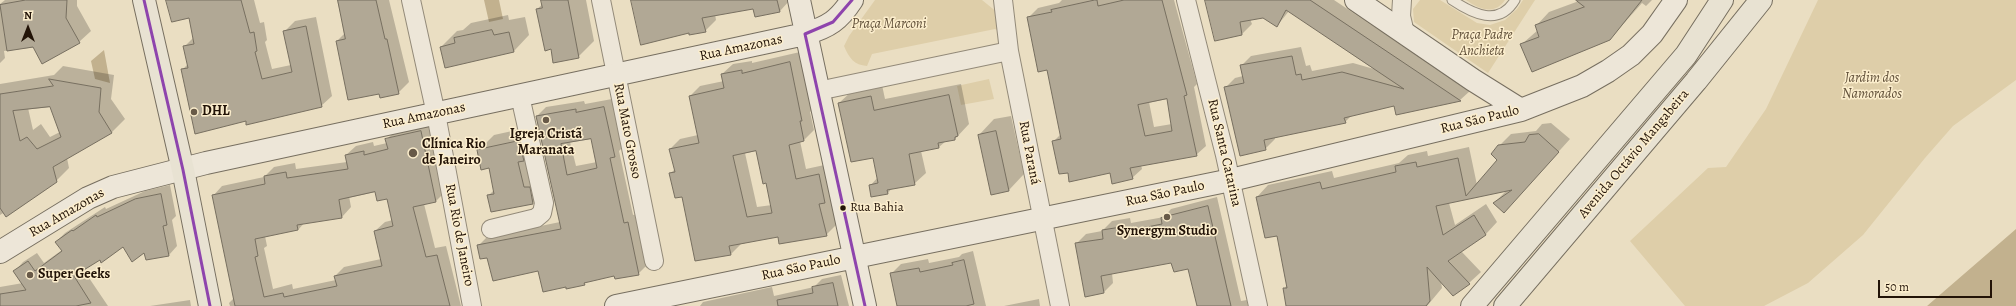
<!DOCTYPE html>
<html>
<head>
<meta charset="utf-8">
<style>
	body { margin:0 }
	#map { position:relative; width:2016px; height:306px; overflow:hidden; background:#eadec2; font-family:Alegreya,serif }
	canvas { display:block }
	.north { position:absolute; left:8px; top:8px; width:40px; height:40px; -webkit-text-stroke:3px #fceecd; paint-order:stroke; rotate:0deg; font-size:11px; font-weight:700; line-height:16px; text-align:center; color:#221307 }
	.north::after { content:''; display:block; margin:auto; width:14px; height:18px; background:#221307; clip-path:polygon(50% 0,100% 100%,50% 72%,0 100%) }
	.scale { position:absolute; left:1878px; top:280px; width:114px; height:18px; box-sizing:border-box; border:2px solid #221307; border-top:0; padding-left:5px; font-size:12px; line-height:14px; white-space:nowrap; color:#221307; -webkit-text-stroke:3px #fceecd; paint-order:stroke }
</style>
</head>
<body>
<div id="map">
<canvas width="2016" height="306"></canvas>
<div class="north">N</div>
<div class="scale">50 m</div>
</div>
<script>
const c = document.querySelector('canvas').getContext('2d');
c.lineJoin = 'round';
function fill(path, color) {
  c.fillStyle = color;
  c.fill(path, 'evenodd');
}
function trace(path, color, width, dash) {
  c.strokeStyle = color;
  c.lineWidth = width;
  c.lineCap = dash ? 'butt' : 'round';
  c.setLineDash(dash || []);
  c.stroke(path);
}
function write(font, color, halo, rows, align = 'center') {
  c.font = font + ' Alegreya,serif';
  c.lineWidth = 3;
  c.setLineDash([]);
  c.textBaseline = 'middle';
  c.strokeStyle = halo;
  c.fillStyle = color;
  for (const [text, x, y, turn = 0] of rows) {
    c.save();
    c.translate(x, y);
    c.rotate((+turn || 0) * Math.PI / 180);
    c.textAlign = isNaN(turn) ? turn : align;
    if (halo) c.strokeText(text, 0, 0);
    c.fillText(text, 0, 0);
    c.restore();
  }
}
fill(new Path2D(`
	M875,0H982L998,13L1001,32L995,29L872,54L867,66C854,65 849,58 844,46L849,36Z
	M1420,0H1440L1477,23L1490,25L1505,20L1517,9L1523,0H1535L1488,73L1414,22L1413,9Z
	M1466,0H1505C1494,16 1479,9 1466,0Z
	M1818,0H2016V80L1953,126L1925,158L1863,235L1808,283L1764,306H1685L1630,241L1708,168L1726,167L1766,109Z
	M989,79L994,99L961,105L957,86Z`), '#decea9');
fill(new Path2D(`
	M484,0H499L503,19L489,22Z
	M104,50L110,83L95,79L91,61Z
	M2016,229V306H1927Z`), '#c2b18e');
fill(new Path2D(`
	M5,0H77V6L91,31L79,42L4,51L5,58L0,63V4Z
	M167,0H254L260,23L264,22L267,40L265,42L272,69L291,65L285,31L295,21L316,17L332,96L321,106L246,120L182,70L188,64L185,46L194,37L190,17Z
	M337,0H389L409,82L398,93H380L337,41L345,33Z
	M542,0H586L594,41L578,57L551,48L537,9L543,4Z
	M632,0H790L780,11L754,8L715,14L716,20L705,31L690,32Z
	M1062,0H1174L1197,84L1194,87L1206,146L1196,155L1141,165L1142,169L1132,178L1110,172L1068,171L1053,142L1061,134L1047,69L1028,18L1038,8L1059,3ZM1167,98L1172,124L1154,127L1149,102Z
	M1206,0H1334L1470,91L1460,100L1397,114L1395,105L1351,116L1345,122L1275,137V139L1265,149L1225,88L1235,78L1243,76L1241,66L1251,56L1301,47L1306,66L1310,65L1312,71L1353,63L1374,69L1289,11L1277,26L1263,17L1250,19L1252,24L1242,34L1216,39Z
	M1577,0H1652L1646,6L1642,3L1610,39L1522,44L1538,30L1536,26L1549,12L1579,1Z
	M508,15L509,20L525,17L529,35L514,51L441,47L457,31L463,30L471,23Z
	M800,52L812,110L810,112L814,130L804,140L800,141L806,169L829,164L834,192L830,196L836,225L826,235L778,236L741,244L731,254L683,196L671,173L675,169L670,149L680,139L698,135L690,96L700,86L724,81L722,74L733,64L752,61V63ZM757,150L772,205L757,207L745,153Z
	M63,66L114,75L111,99L125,119L112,132L67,158L69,168L56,181L0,215V84L54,75ZM50,105L60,132L50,137L41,124L33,130L28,108Z
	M961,84L969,124L955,139L946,141L939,147L921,151L926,173L914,184L892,188L888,193L870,186L878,177L874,157L839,103L851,92L882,85L885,99Z
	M612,99L623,147L619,151L633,215L637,214L647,265L638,274L615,275L587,281L584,284L487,257L478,246L487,237L560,222L537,116L546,107L584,101L585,104ZM591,138L597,162L576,166L570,142Z
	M1011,116L1024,174L1009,190L979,135L994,119Z
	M430,122L445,192L436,201L424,204L435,248L446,246L461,306H230L229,303L234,298L213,196L222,186L264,177L274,167L295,163L296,169L347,162L346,155L356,146L373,142L374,146L387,143V139L396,130ZM376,191L388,198L393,220L385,222L375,231L381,259L344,267L335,276L336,280L293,289L292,284L273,289L264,248L267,246L265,236L298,230L305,222L342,217L351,207L349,196Z
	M1551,123L1570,139L1515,200L1494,203L1506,191L1449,203L1455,225L1486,204L1497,222L1486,234L1461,251L1481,272L1469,283L1453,295L1441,281L1442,288L1427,306H1287L1284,289L1287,285L1278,235L1257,197L1268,185L1332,171L1334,178L1399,163L1408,155L1427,151L1428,156L1469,147L1477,185L1499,160V146L1511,134L1536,131L1542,124Z
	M535,126L548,187L533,203L488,196L494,190L490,167L478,151L494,135Z
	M170,185L176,216L172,220L177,246L169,255L124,246L83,269L108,306H0V287L23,283L15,271L23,262L37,253L44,263L62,250L56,242L65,233L105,207L106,209L145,191Z
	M1217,197L1241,301L1247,300L1248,306H1198L1189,268L1172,262L1112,273L1113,283L1104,292L1076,244L1086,234L1102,231L1112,221L1130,218L1131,223L1164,217L1171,209Z
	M973,251L986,306H898L891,274L901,264L928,259L929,263L959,257L962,254Z
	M841,275L849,306H700L703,302L772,287L774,296L814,287L822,279Z
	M1039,299L1040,306H1004Z
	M190,300L191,306H150Z`), '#0003');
const building = new Path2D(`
	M26,0H67L66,18L80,43L42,64L33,47L7,51L0,5Z
	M166,0H241L250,33L254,32L257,51L255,52L262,79L292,72L283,31L306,26L322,107L246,125V121L195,134L181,69L188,68L183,46L194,44L189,18L172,22Z
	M338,0H376L385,39H387L399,94L380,98L379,94L348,100L336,41L345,39Z
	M541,0H568L579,58L553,63L551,49L545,51L536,9L542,8Z
	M631,0H777L780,12L755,17L753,9L702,18L706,32L689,35V33L641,45Z
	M1095,0H1097L1098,6L1124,0H1162L1187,95L1184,96L1197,156L1130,168L1133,179L1112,184L1110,173L1069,182L1068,173L1059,174L1052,141L1061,139L1047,70L1038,72L1027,17L1052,12L1051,10ZM1167,99L1172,131L1145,136L1138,105Z
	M1205,0H1310L1461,101L1396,115L1394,106L1344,118L1346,123L1264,140L1266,150L1240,156L1224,87L1244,83L1240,65L1292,56L1296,75L1301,74L1302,80L1342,72L1404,89L1286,10L1277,27L1263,18L1240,22L1242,35L1215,41Z
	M1576,0H1642L1610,40L1532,72L1520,44L1539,37L1535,25L1584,7Z
	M492,30L494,35L509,32L514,52L445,68L440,47L455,43L454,38Z
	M790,62L802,121H800L804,141L789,145L796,179L819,174L825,203L819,204L827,236L779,244L778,237L729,246L731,255L695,261L682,197L675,198L669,173L675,172L669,149L699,143L689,96L724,88L721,74L742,70V73ZM756,151L763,184L766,183L772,213L747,217L733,156Z
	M49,79L101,88L99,112L112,133L53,167L57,182L6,217L0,208V94L53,86ZM50,107L61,137L37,149L27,137L20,141L13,111Z
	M949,95L958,136L955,137V140L938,143L939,148L909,154L915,185L887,190L888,194L871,197L869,185L878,183L873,158L851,162L838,103L871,96L874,110Z
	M604,107L615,157L610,158L624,223L628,222L639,275L615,279L614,276L584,283L585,285L566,289V287L543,292L538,271L493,281L487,258L480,259L477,245L561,229L536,116L576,109V112ZM591,139L597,168L567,175L561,144Z
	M421,131L436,202L413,207L426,257L437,255L450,306H235L212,195L265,184L264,176L286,172L287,178L348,169L345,155L364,151V155L388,149L385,139ZM375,192L377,201L387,199L393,226L374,231L382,266L334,276L337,286L284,297L283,293L264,297L255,257L258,256L255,239L298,230L297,225L342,218L339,200Z
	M996,131L1009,191L991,195L978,135Z
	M1539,134L1559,152L1504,213L1493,203L1512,190L1436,206L1443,235L1474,215L1486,235L1448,261L1470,284L1453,296L1427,267L1430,301L1426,306H1286L1283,288H1287L1277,236L1265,238L1256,197L1320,182L1322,189L1396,172L1395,166L1416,162L1417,167L1458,158L1466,196L1497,160L1491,154L1498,145L1525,142L1529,135Z
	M519,141L524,161L518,162L524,187H530L533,204L491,212L487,195L494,194L489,168L481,170L477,150Z
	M161,194L167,225L163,226L169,256L146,260L144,253L132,262L123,247L101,263L100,260L74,276L91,303L76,306H0V294L26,290L13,271L28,261L35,271L62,251L55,242L72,230L73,231L96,215L97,217L135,199Z
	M1208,206L1231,306H1197L1188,269L1174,272L1171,263L1101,276L1104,293L1085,297L1075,243L1103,239L1102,230L1121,227L1122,232L1162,224L1161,218Z
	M964,260L974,304L966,306H897L890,273L919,268L920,272L953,265L952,263Z
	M833,283L838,306H778L777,300L813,293L812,287Z`);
fill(building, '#b1a895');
trace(building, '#776f60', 1);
const lane = new Path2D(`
	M1452,0C1473,14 1499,27 1515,0`);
const street = new Path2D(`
	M411,0L436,114L472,306
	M601,0L654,261
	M1003,0L1009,51L1060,306
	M1186,0L1225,155L1258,306
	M1402,0L1401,16L1405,33
	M818,91L1009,51
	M491,229L536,218L542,213L544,203L520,96`);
const secondary = new Path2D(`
	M799,0L865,306
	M1356,0L1473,80L1521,110
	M0,252L88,198L113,187L206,163L805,34C829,27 839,20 852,0
	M616,306L1231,180L1521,110L1582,86L1608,71L1631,55L1652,34L1676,0`);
const primary = new Path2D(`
	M144,0L183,170L210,306
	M1472,306L1686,55L1722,0
	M1505,306L1696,81L1761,0`);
trace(lane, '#938a79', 11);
trace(street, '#938a79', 20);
trace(secondary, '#776f60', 24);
trace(primary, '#776f60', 24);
trace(lane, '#ede6d8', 9);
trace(street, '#ede6d8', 18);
trace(secondary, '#ede6d8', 22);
trace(primary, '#e8e2d2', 22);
trace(new Path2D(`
	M144,0L183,170L210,306
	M852,0L833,22L805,34L865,306`), '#8e44ad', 3);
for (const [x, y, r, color] of [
	[194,112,4,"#685a48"],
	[546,120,4,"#685a48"],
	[413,153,5,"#685a48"],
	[843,208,3.5,"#221307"],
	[1167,217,4,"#685a48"],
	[30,275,4,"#685a48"]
]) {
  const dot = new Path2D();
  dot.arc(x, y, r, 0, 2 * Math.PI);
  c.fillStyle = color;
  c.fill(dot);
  trace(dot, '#fceecd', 1.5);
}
write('13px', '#221307', '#fceecd', [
	["Rua Bahia",850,208]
], 'left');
write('italic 14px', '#615039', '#fceecd', [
	["Praça Marconi",889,25],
	["Praça Padre",1482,36],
	["Anchieta",1482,52],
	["Jardim dos",1872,79],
	["Namorados",1872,95]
]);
write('14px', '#221307', '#fceecd', [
	["Rua Amazonas",741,48,-12],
	["Rua Amazonas",424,116,-12],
	["Rua São Paulo",1480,120,-14],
	["Rua Mato Grosso",627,131,79],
	["Rua Paraná",1029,153,79],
	["Rua Santa Catarina",1224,153,77],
	["Avenida Octávio Mangabeira",1634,154,-50],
	["Rua São Paulo",1165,194,-12],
	["Rua Amazonas",67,213,-30],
	["Rua Rio de Janeiro",459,235,79],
	["Rua São Paulo",801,268,-12]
]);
write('bold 14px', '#221307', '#fceecd', [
	["DHL",202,112],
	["Igreja Cristã",546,135,"center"],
	["Maranata",546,151,"center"],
	["Clínica Rio",422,145],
	["de Janeiro",422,161],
	["Synergym Studio",1167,232,"center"],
	["Super Geeks",38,275]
], 'left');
</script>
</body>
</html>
